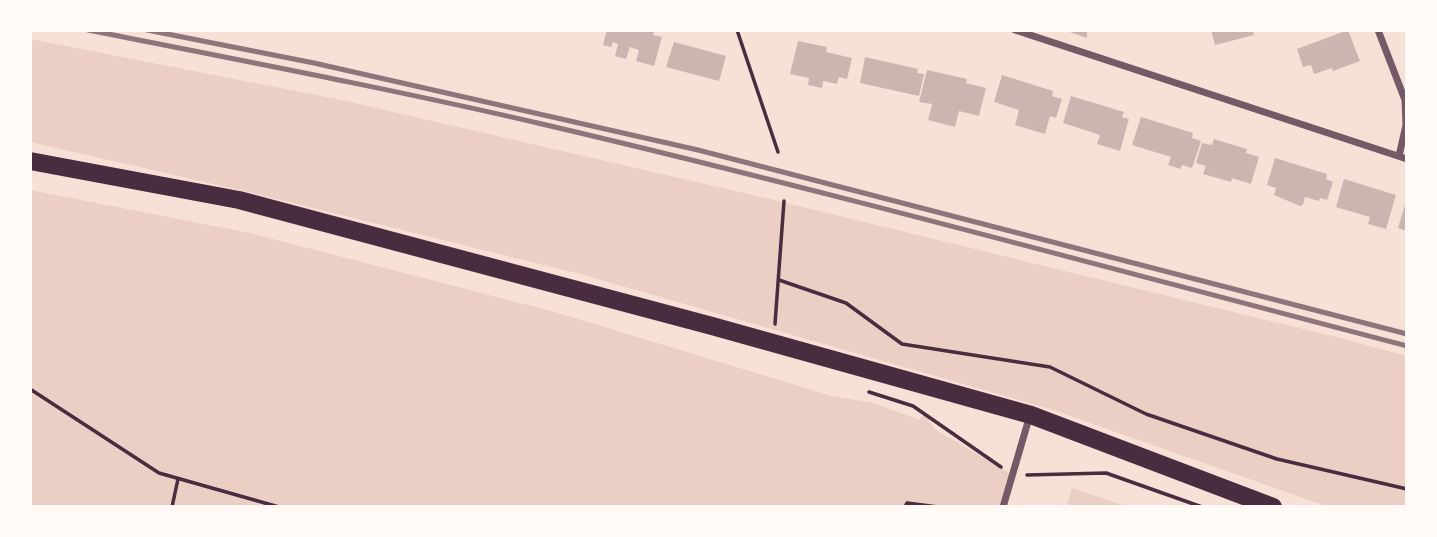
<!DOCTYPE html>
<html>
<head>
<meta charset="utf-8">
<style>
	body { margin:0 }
	#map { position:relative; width:1437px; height:537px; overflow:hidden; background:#f7e1d7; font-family:"PT Sans Narrow",sans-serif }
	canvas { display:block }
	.frame { position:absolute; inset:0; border:32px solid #fffaf5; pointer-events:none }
</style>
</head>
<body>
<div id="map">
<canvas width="1437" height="537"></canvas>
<div class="frame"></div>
</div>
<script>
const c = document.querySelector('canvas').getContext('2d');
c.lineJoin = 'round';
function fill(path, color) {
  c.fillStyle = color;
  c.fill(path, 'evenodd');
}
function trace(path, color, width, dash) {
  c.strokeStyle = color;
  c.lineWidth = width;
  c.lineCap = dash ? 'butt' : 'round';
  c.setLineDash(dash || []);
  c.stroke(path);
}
fill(new Path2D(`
	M30,39L342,100L770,199L1340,338L1407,356V507H1329L1050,409L580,274L244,191L30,142Z
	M30,190L250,233L555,312L832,396L873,403L920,420L923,413L936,430L1013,475L1003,507H30Z
	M1072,488L1129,507H1067Z`), '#ebcfc5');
fill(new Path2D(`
	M607,30H655L653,35L662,37L654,66L636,61L639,50L630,47L626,59L615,56L618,44L613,42L611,47L603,45Z
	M1064,30H1087V38Z
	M1211,30H1253L1254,35L1215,45Z
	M1348,30L1360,61L1333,71L1332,68L1314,74L1311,65L1303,67L1297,49Z
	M798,41L827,47L826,52L852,58L847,79L839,77L837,84L823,81L822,88L808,85L809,78L790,74Z
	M674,42L726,56L719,81L666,67Z
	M865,57L918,69L917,73L924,74L919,96L860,83Z
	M927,70L967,79L966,83L986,88L979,116L959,111L955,127L928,120L932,104L919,102Z
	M1002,75L1053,91L1052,96L1062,99L1056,118L1050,116L1045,134L1015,125L1019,110L994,102Z
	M1071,96L1124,112L1122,117L1129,119L1120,151L1097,144L1100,135L1063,123Z
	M1141,117L1193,133L1192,138L1201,141L1192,168L1182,165L1180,169L1168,165L1171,157L1132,145Z
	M1214,139L1247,149L1246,153L1259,157L1251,184L1232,178L1231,182L1203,174L1206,166L1196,163L1202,143L1212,145Z
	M1275,158L1327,174L1326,179L1333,182L1327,200L1320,198L1319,201L1305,197L1303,205L1300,206L1274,195L1276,188L1267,185Z
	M1344,179L1396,195L1386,229L1368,224L1370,217L1336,207Z
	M1407,198V231L1398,228Z`), '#ccb4b1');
trace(new Path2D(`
	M737,30L778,152
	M779,280L846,303L902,344L1050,367L1146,414L1277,459L1407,489
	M775,324L784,201
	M30,389L159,473L279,507
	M869,392L913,406L1001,467
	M1027,475L1106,473L1202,507
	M172,507L178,479
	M905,507L907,503L938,507`), '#4a2c40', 3.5);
trace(new Path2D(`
	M1015,30L1407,159
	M1378,30L1405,100L1406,125L1399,156
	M1003,507L1030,415`), '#755966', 7);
trace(new Path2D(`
	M30,161L239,200L712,326L1031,415L1273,507`), '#4a2c40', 18);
trace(new Path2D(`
	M88,30C239,60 391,89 542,124C832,192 1119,271 1407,346
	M147,30L314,63L698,150L1407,334`), '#8f747c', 5);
</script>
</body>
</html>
